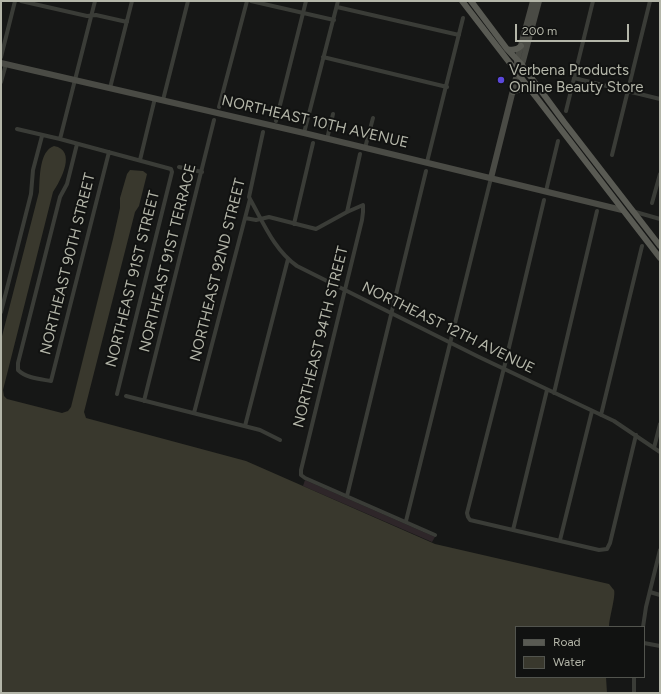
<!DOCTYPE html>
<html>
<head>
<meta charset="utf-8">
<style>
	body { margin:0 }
	#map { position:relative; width:661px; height:694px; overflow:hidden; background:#161716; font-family:Figtree,sans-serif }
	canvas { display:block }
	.frame { position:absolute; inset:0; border:2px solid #b4b6a9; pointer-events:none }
	.legend { position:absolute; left:515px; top:626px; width:130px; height:52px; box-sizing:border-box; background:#111211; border:1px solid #52544e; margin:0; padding:5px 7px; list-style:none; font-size:12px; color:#b4b6a9 }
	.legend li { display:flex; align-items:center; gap:8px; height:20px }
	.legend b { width:20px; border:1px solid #52544e }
	.scale { position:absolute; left:515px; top:24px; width:114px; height:18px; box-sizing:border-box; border:2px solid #b4b6a9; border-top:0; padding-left:5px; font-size:12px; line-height:14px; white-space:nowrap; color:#b4b6a9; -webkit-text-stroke:3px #111211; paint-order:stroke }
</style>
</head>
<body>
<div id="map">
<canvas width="661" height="694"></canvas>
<div class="frame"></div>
<ul class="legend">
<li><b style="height:5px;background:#595a53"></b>Road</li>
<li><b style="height:11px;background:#39382d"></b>Water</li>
</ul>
<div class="scale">200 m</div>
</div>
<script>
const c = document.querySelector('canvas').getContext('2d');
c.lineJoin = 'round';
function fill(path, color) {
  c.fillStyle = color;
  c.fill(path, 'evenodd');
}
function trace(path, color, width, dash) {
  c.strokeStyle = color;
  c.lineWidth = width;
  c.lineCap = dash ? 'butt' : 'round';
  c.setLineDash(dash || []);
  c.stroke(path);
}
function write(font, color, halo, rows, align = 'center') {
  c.font = font + ' Figtree,sans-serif';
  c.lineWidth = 4;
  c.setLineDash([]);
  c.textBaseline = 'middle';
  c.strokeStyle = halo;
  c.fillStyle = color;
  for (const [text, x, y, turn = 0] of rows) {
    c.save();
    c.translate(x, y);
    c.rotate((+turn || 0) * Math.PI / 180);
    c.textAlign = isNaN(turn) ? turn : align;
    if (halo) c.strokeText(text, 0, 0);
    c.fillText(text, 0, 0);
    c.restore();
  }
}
fill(new Path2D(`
	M305,480L435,537L432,542L303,486Z`), '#2e2629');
fill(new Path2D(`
	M54,146C77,150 61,180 53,192L3,390L4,396L7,399L62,413L68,411L71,407L113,239L120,208V198L127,174L130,170L143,171L147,174L139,206L135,212L84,412L86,418L246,461L435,544L609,584C610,585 613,589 614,590C616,596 609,618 609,627H516V677H606L607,693H1V340L39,192C40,178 39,151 54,146Z`), '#39382d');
trace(new Path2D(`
	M21,1L87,16L96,15L127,22
	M251,1L334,20
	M337,7L459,35
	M1,57L15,1
	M323,57L447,87
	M574,78L660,99
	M1,82L6,64
	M110,88L132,1
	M163,100L188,1
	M219,107L247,1
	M566,111L593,1
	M276,121L306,1
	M17,129L60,139L171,169L172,172L117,394
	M304,133L338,1
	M60,139L95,1
	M327,139L333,114
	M77,144L67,184L60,197L18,363V370C26,378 40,379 51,381L109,152
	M365,148L373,118
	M612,155L650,1
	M140,160L155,98
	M427,162L463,18
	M179,167L202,172
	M546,191L558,141
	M250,199C263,222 274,250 297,266L479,357L614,421L660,452
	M544,200L505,364L467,513L468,517L470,520L599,550L607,549L610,543L636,435
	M652,203L660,174
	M632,211L660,219
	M347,212L360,154
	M245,218L256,220L269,217L316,229L347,212L363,205V212L362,220L301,470V475L305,478L435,535
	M294,224L313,143
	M1,312L31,194L33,170L42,136
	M554,393L597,211
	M126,396L260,430L280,440
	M144,401L214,120
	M194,413L250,199L249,197L263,132
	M601,415L642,246
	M245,426L288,259
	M654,448L660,424
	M347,496L426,171
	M406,521L491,178
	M513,530L547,390
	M560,540L592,411
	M650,592L660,595
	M643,627L646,607L660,550
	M644,643L660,646
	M634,677V693`), '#3a3c37', 4);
trace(new Path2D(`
	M1,63L304,133L622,210
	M520,69L523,61L539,1
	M491,178L517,74V60L533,1`), '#4a4b45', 6);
trace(new Path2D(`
	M462,1L660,258
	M471,1L507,49L522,65L564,122L660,246
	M507,49C513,51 517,50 521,46
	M513,92L523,88L529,89`), '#595a53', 6);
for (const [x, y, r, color] of [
	[501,80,4,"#5b48dc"]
]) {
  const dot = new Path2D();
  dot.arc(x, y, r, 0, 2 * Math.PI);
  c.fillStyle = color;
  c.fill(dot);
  trace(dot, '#111211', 1.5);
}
write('15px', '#b4b6a9', '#111211', [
	["Verbena Products",509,71],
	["Online Beauty Store",509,88]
], 'left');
write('15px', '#b4b6a9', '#111211', [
	["NORTHEAST 10TH AVENUE",315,122,13],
	["NORTHEAST 91ST TERRACE",168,258,-76],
	["NORTHEAST 90TH STREET",68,264,-76],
	["NORTHEAST 92ND STREET",218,270,-76],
	["NORTHEAST 91ST STREET",133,279,-76],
	["NORTHEAST 12TH AVENUE",448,328,26],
	["NORTHEAST 94TH STREET",321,337,-76]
]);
</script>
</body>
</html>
